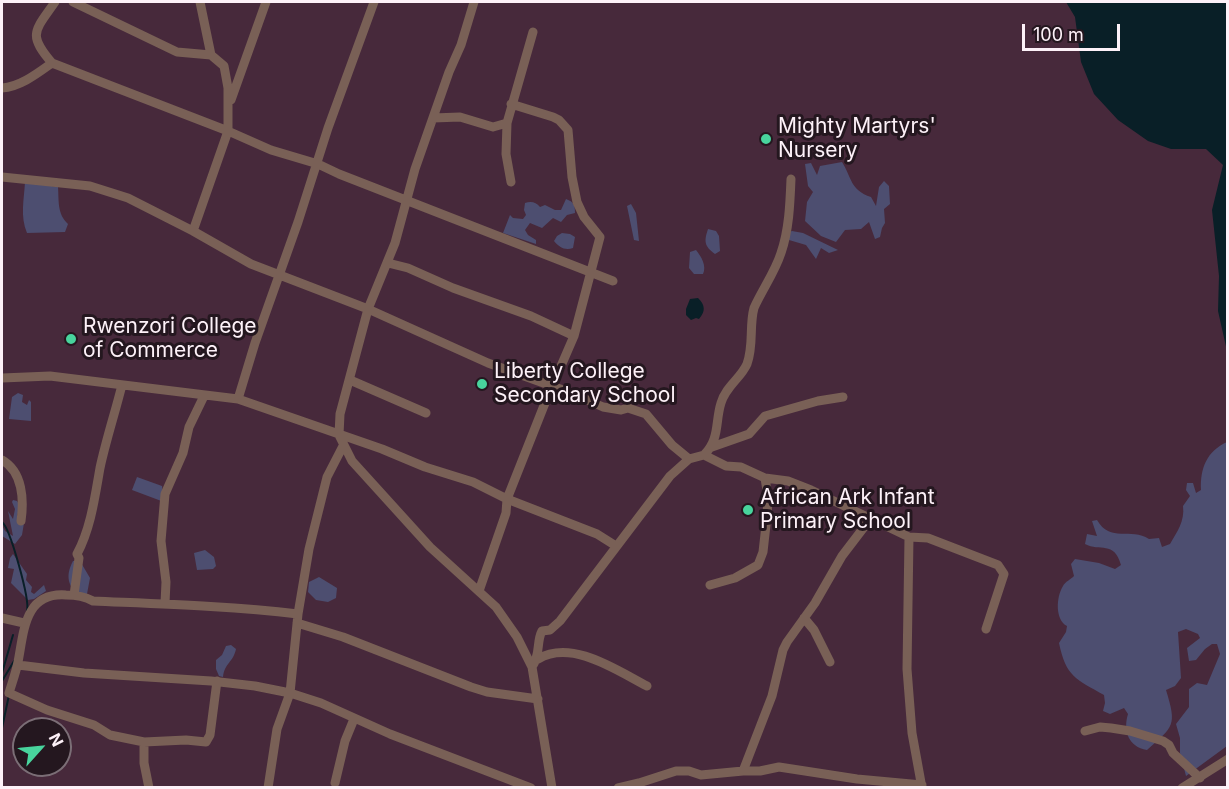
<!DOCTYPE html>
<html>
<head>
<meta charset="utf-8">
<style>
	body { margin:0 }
	#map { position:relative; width:1229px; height:789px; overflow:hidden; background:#47293b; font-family:Inter,sans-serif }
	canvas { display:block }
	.frame { position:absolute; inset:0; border:3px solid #fdf1f8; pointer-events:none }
	.north { position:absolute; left:12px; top:717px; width:60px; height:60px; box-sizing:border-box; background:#24171f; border:2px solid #7b6e76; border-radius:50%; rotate:63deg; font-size:16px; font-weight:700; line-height:24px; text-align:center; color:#fdf1f8 }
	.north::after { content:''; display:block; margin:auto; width:21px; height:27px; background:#48d49d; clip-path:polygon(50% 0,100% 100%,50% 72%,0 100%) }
	.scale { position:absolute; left:1022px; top:24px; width:98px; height:27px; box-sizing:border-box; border:3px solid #fdf1f8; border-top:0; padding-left:8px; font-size:18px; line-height:21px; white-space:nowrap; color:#fdf1f8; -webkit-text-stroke:4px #24171f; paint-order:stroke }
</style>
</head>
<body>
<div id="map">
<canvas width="1229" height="789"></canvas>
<div class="frame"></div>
<div class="north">N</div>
<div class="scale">100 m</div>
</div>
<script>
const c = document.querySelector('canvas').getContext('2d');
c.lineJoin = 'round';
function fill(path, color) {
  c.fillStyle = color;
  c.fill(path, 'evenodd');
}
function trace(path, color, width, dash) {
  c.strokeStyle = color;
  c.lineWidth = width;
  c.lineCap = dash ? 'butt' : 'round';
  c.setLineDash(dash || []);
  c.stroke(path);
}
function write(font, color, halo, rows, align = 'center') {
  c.font = font + ' Inter,sans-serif';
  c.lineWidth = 6;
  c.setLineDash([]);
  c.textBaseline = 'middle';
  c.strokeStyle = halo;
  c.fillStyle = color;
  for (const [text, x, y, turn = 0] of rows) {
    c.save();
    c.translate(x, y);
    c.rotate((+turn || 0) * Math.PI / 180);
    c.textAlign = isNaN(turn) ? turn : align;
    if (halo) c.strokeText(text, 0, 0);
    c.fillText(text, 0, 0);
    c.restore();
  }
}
fill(new Path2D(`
	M842,162C852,178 850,190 871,197L876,206L879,187L884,181L889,186L890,204L884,209L885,223L882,228L880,237L875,239L869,222L861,229L845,230L836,242L821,236L805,221L807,202L813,192L808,186L805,164L811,163L817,175L820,166Z
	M25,182L58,187C59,201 57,214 68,224L65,232L27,233C20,216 24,200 25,182Z
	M566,199C574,202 575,205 575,213L567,215L561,222L553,218L542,228L530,223L525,230L528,235L536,240V244L503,233L510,215L513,218L523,219L526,215L524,210L525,203C531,201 536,202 540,207L545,205L555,210H561Z
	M631,204L636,213L639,241L634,240L627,206Z
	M708,229L716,231L719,236L720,251L715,254C704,246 704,241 708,229Z
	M792,231L803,233L838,250L829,253L821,248L816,259L806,245L789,240L787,233Z
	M562,233L570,234L575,237L573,248C565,251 559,247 554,241L557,236Z
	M696,250C701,256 707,266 703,274H694L689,268L690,252Z
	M18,393L23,395L22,402L27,405L29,400L31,402V421L9,419L12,397Z
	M1227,442V746L1186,776L1180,753V738L1176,724L1189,707V689L1197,683L1207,685L1220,654L1217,644H1212L1205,649L1196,660L1189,661L1187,648L1200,638L1198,634L1186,629L1178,632L1181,678L1175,686L1166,690C1177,726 1174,726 1147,750C1128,747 1123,730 1128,714L1124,708L1110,714L1103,711L1105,703L1104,695C1076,679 1066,677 1059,643L1066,632L1067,626C1055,620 1056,597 1063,586C1065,582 1071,579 1074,576L1071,564L1075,559L1099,563L1115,569L1121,565C1114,540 1100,552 1085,544L1087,534L1097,536L1092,521L1097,520C1110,543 1131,527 1149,539L1159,538L1162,547L1170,544C1177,532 1185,521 1183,506L1190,496L1186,490L1187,483H1193L1196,493L1201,490C1200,468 1207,451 1227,442Z
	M137,477L162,486L164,502L132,490Z
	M13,500L17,501L21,508L17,515L19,523H24L22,535L15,544L2,536V525L5,531L13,536L8,511L13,519L15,509L12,502Z
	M205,550L214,557L216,566L213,569L197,570L194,553Z
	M13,554L27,574L26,580L32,587L31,592L34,594L44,585L46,591L34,599L28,600L11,583L14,569L8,568L10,558Z
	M73,561H80L90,578L87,594L80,598C68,586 65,576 73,561Z
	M319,577L337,588L336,598L328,602L316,600L308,592L309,582Z
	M231,645L236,649C233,663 225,662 223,677L219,676L216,669V660L222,655L226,646Z`), '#4d4e70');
fill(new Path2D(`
	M1066,2H1227V351L1218,311L1219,276L1212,210L1223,165L1206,149H1171L1148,141L1118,120L1094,94L1081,62L1075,17Z
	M698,298C705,305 706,311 699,319L696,318L691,320L686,315V309L690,299Z`), '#091f27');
trace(new Path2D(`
	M2,522C10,528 30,599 27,611
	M2,673L13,635
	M2,681L14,661
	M2,715V721
	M2,728L9,695`), '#091f27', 2);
trace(new Path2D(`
	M55,2C35,31 27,34 52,63L228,131L271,150L318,164L339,174L613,281
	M73,2L177,52L211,55L224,66L228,88V131L193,231
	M200,2L211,55
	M474,2L461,45L449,72L415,169L395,243L368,309L340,414L339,435L352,461L430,547L496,607L517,637L532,667L552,788
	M2,88C20,87 38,73 52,63
	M231,100L266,2
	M433,118L460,117L493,127L507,123
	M2,177L90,186L128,198L193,231L251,264L368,309L488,363L574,394L603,407L621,410L628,408L646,414L672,445L689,459
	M511,182L506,154L507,123L533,32
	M388,263L408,268L453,288L531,316L574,336
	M2,378L50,376L238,399L382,449L425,467L473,482L507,499L597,534L616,546
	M350,380L426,413
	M238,399L255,343L298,222L328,128L374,2
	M712,447L749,434L765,416L818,401L843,397
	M704,455C720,439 715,422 721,403C726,386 741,378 747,364C754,345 749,326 754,308C762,290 775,272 781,253C789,230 790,204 791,179
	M2,460C23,472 24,500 21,521
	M909,537L907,669L912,733L922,788
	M710,585L735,578L758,565L763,552L767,516L768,497L765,478
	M479,591L506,513L507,499L545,403L574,336L600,237L584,217L577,202L572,177L568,130L559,120L553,117L511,104
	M74,595L79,558L77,554C91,528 95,496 100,468C106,440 115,413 122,385
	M165,603L166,582L161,541L165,494L183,453L189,427L204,396
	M2,618L24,623
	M804,618L814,630L830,662
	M297,623L343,637L471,687L487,692L538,699
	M538,659C572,639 616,670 647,686
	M18,665L84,673L211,681L255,686L290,693L321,703L390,734L531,788
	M532,667C541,654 536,642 542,631L550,630L560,621L670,476L689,459L704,455L726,466L741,467L765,478L788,481L811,490L909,537L928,538L998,565L1004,574L986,629
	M217,681L210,735L206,742L186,740L144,742L110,735L94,725L47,710L9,693C12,683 16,672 18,662C24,632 24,592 66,595C75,595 84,596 93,601C161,604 230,606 298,614
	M1085,731L1100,727L1111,728L1130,731L1163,741L1169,745L1173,753L1200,778
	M144,742V763L149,788
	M743,771L772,696L783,650L787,642L815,603L842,556L871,518
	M335,783L345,741L354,719
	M268,788L277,729L290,693L298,614L309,549L327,477L343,446
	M618,788L639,783L676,771H689L701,775L743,771H760L779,767L857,779L922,785
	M1182,788L1228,759`), '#796056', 9);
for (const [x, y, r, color] of [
	[766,139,6,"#48d49d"],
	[71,339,6,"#48d49d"],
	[482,384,6,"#48d49d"],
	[748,510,6,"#48d49d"]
]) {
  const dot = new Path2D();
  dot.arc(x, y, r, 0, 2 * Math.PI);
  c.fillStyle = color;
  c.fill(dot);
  trace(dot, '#24171f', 2);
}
write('21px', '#fdf1f8', '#24171f', [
	["Mighty Martyrs'",778,127],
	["Nursery",778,151],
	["Rwenzori College",83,327],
	["of Commerce",83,351],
	["Liberty College",494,372],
	["Secondary School",494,396],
	["African Ark Infant",760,498],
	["Primary School",760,522]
], 'left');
</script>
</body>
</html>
